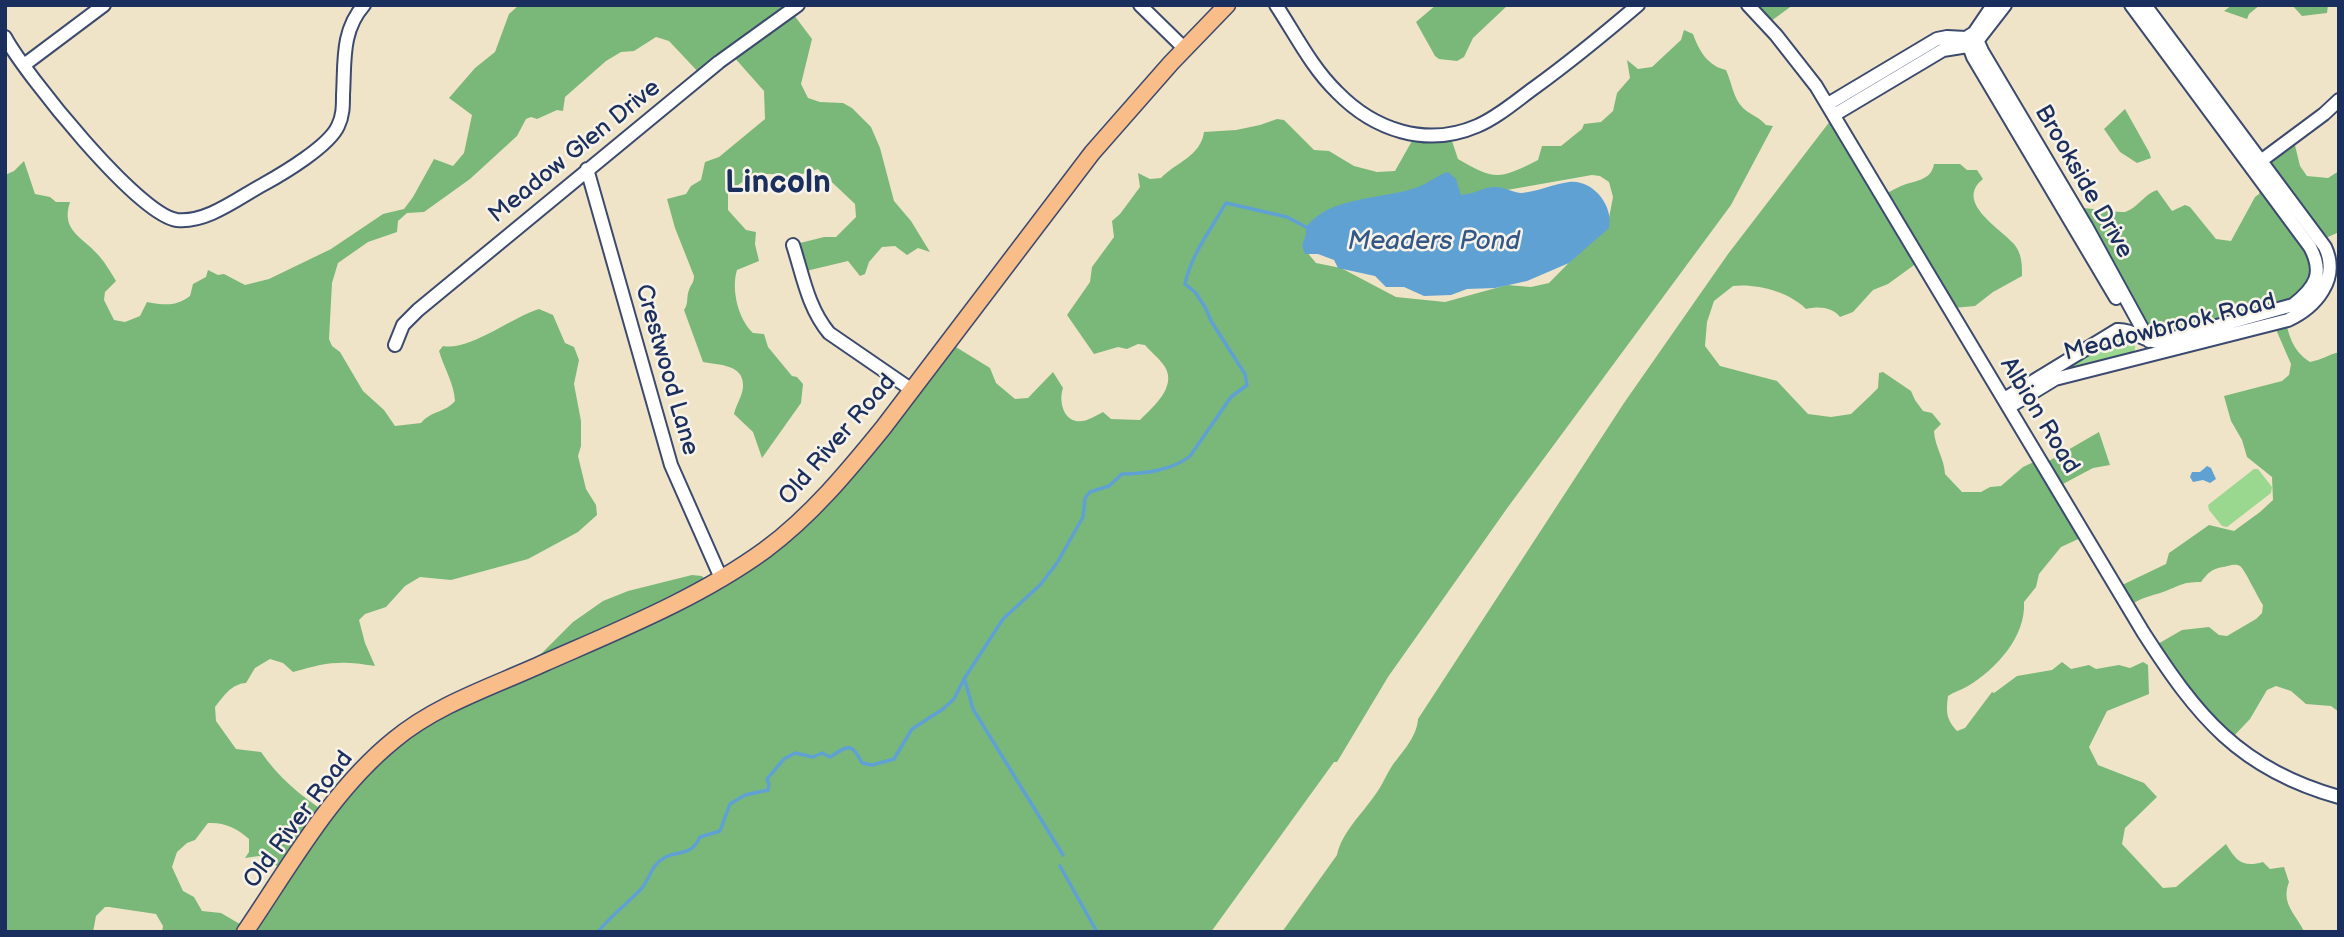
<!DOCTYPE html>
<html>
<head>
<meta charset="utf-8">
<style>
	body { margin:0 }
	#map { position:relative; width:2344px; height:937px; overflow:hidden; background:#f0e4c8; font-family:"Balsamiq Sans",sans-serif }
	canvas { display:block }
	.frame { position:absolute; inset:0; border:7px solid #1b2f5e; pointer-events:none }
</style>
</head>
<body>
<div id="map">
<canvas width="2344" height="937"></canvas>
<div class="frame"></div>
</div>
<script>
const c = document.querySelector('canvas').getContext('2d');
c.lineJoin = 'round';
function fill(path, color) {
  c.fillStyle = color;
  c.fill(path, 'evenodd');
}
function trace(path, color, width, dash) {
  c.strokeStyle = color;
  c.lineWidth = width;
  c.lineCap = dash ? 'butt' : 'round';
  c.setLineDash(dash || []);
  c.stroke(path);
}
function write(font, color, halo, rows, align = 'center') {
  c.font = font + ' "Balsamiq Sans",sans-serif';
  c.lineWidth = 5;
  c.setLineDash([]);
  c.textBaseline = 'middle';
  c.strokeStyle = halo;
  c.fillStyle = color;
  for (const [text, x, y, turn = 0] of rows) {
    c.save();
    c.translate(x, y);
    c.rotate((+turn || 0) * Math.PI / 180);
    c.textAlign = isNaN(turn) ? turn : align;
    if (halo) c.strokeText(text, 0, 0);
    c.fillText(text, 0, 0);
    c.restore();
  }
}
fill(new Path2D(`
	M2117,330L2133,337C2136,346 2137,350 2129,357L2037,378Z
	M2254,469H2258L2272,487L2271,493L2227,527L2222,526L2209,510L2208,505Z`), '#99d88e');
fill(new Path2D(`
	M519,5H804L795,11L794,15L812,39L801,84L808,98L820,102L843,103L852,108L871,127L880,148L894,201L911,221L930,252L918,248L907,255L895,246L882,247L869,262L865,274L860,276L848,261L806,271L800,243L824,237H836L856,217L855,204L818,169L802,174L788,190L779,175C759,171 744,180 728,192V210L746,230L756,232L755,244L759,261L737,270C731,289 738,319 753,333L764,334L768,347L792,376L797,377L803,384L801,403L762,458L753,432L734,414C736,405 743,395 743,386C744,364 718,365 703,362L684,310C689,303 686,297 689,290C691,284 694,283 694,276L675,228L667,199L686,194L691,186L701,180L705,162L719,157L765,119L764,91L733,56L701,75L669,41L656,37L634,51L621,52L606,61L565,97L563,111L557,110L537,119L531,117L526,119L517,136L470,179L424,212L407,213L398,221L397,232L368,242L338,263L332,283L329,339L332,346L340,352L363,391L384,410L395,426L421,423C432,410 445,413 455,401C454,383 444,368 439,351L443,346C470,351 510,318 539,309L553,315L565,343L574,347L579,360L574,384L581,421V446L578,456L586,489L596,505L597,515L578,532L528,559L451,580L420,577L405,586L386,607L365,614L359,620L365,643L375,666C340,660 327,662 293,672L283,663L270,659L255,668L246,683C231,684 224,696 215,707L216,721L236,749L261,752C278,777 300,795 325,812L390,745L534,661L573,622L603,601L628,591L692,575L702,576L709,585L773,547L951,344L990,368L996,383L1015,399L1028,398L1053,372L1063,388C1059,399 1062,418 1076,421C1085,423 1095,416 1103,412L1111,419L1140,420C1153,407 1177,387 1165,367C1160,359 1151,352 1145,345L1138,344L1127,349L1118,347L1094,354L1067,315L1090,282L1092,267L1114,237L1112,221L1120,214L1140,187L1138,173L1150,179L1161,178C1175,163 1201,156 1204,132L1236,130L1260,125L1277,119L1284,120L1314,150L1329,151L1354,166L1377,172L1395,171L1417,132H1449L1458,159C1495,181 1500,179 1538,160L1542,146H1561L1582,129L1584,124L1601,122L1613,111L1617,93L1630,78L1627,60L1638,69L1652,67L1681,40L1684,30L1693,34C1699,51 1708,66 1726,70C1732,83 1733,98 1743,108C1750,115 1758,116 1766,125L1773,126L1731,205L1508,507L1388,677L1337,762H1334L1211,932H162L163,926L156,914L109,907H105L96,916L93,932H5V175L14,171L24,161L35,194L50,197L56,202H70C60,232 84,237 100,257C106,264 111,273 116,281L105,292L104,300L114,320L125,322L140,316L147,302C164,305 175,307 190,296L193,284L206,277L208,270L218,275L224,274L245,285L269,279L331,249L383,214L404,209L413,197L434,159L453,166L464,153L472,115L449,98L475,68L495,52L509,14ZM1592,175L1600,176L1609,182L1613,197L1608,223L1549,283L1531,287L1507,285L1445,302L1396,297L1341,268L1316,263L1306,251L1473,196ZM208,823C224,822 237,828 249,839V852L245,858L259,856L283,869L245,927L221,913L202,911L194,897L183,891L172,867L177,852L187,843L195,840Z
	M1436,5H1508L1473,38L1464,57L1457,61L1439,59L1435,56L1416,22Z
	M1749,5H1793L1767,24Z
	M2232,5H2260L2249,14L2247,19L2224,11Z
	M2292,5H2328L2327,13L2302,16Z
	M2125,109L2149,152L2151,158L2137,163L2120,152L2104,129Z
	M1834,116L1884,195C1889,192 1894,189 1899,187C1913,180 1931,182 1934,164H1960L1967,170H1977L1983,179C1954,202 2000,228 2014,244C2022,254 2022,264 2022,276L1993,292L1975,306L1953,308L1921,260L1888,284L1873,290L1853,312L1840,317C1832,307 1819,306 1806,309C1790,292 1756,283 1733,286L1714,301L1707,322L1705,346L1720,366L1777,381L1808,414L1831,417L1851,414L1869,397L1878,388L1879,373L1883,372L1911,391L1915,400L1923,411L1932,413L1941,424L1934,431C1935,448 1944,457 1945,474L1962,492H1981L1990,487L2001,486L2023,467L2042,458L2047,462L2099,432L2110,465L2093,468L2061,485L2087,535L2061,547L2039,574L2036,587L2024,602C2026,637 1996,669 1968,686C1961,690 1954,692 1948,696C1946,712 1946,719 1957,731L1965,728L1992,692L1994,693L2017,676L2052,670L2062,662L2071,669L2089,665L2096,669L2119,665L2130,668L2143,662L2148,665L2149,694L2107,711L2089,747L2098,765L2144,783L2157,797L2125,828L2122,844L2163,888L2176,887L2226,844C2236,861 2243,868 2263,862L2270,869L2284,867L2289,882C2281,903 2294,912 2304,931L1282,932L1337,855C1342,832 1362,814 1375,795C1382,786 1386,775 1392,766C1402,752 1417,737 1418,719L1624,403L1728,254Z
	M2293,137L2300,166L2307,176L2328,178L2339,171V232L2315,243L2323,257L2326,276L2284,313C2288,333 2292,351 2310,362C2321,360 2328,355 2339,352V712L2331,706L2306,704L2291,691L2276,686L2267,690L2250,719L2232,738L2213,723L2156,645L2182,630L2209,627L2219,635L2227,636L2256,619L2262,613L2263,605C2258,598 2244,568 2240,566C2235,563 2228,566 2223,567C2211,569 2208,573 2201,582C2181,582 2180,586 2163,592C2151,596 2143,597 2132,604L2120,586L2166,564L2169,553L2209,525L2234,531L2260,512L2273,500L2272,477L2247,457L2242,440L2231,421L2224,396L2282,381L2289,375L2291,364L2271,318L2149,354L2063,206C2074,206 2118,213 2125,212C2138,208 2144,194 2157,190L2172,211L2185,205L2190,207L2216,239L2231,241L2255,197L2259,194L2262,183L2252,164Z`), '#7ab879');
fill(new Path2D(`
	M1448,172L1456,179L1461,195C1476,194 1482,187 1496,187C1505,187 1513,193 1522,193C1539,191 1554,184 1569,182C1593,179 1614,206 1609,228L1569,263L1527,281L1495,288L1467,289L1451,295L1424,296L1404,287H1386L1375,276L1338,268L1334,260L1318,254H1305L1302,246L1306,234V227C1331,195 1383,200 1418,187C1429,183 1437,175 1448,172Z
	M2207,466L2211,468L2216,479L2210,483L2203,480L2193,482L2190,477L2192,472H2200Z`), '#60a1d3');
trace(new Path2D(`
	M965,681L973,709L1063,855
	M1060,866L1097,932
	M598,932C611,915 627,904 641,889C650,879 651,865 664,858C679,849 690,858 700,837L720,831L730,804L745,795L768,790L769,784L767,779L784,759L795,753L813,757L822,753L830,757C848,746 851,741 862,763L872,765L894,759L912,729L943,709L954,699L964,679L1003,619L1040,585L1057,563L1083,517L1085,498L1090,492L1109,486L1122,474C1144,474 1173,470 1190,456L1231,397L1247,385L1245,374L1211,321L1205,307L1195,292L1185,284C1191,255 1211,229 1226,203L1287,217L1306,227`), '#60a1d3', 3.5);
const minor = new Path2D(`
	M1140,5L1185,49
	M1276,5C1295,34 1312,68 1337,92C1374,130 1426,148 1477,126C1498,117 1516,101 1534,88C1570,62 1604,34 1638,5
	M1748,5L1776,35L1816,86L2143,632C2197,716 2239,769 2339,797
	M1974,33L1982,51L2086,226L2149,341
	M1969,36L1974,33L1993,5
	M5,37C25,74 138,215 177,220C207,223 238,198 264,184C284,173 329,146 338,126C343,116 343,106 343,95C345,62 341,31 364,5
	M1966,38L1973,57L2116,298
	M24,65L104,5
	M1828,104L1937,39L1947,37L1966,38
	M1834,115L1943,50L1974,45L2005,5
	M2254,166L2324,114L2339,100
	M587,169L671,465L721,578
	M793,245C803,276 808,308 829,333L912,390
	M395,345L403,325L418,310L719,62L798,5
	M2004,399L2117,330C2133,329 2143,342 2159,342L2293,305C2316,287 2324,273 2310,247L2131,5
	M2009,407L2055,379L2288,320C2316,307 2340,279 2325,247L2145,5`);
const major = new Path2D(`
	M245,932C290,866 331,791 394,740C437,704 494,686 544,663C619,630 699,598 765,550C811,516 848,471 883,428L1092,153L1171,63L1227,5`);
trace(minor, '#3b4a6e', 16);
trace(major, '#3b4a6e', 19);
trace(minor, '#fff', 12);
trace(major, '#f9bd89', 16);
write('24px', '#1b2f5e', '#f7f3e8', [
	["Meadow Glen Drive",575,152,-39],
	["Brookside Drive",2083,182,60],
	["Meadowbrook Road",2170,328,-14],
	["Crestwood Lane",666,370,74],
	["Albion Road",2039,416,59],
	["Old River Road",838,440,-49],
	["Old River Road",299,820,-53]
]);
write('italic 26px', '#335787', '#f7f3e8', [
	["Meaders Pond",1434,242]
]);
write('bold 32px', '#1b2f5e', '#f7f3e8', [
	["Lincoln",778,184]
]);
</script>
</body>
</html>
